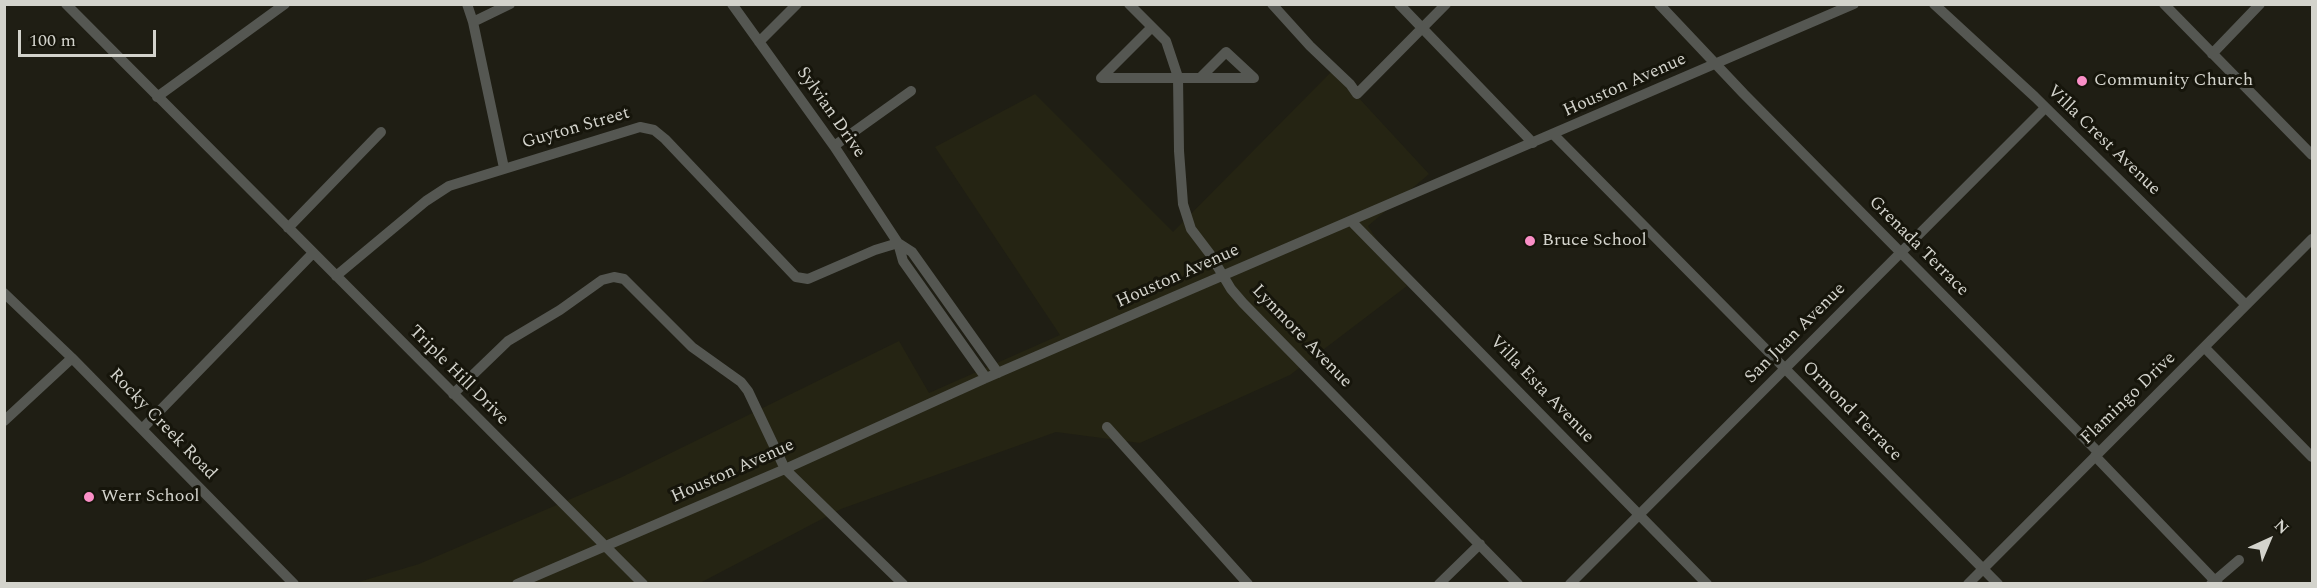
<!DOCTYPE html>
<html>
<head>
<meta charset="utf-8">
<style>
	body { margin:0 }
	#map { position:relative; width:2317px; height:588px; overflow:hidden; background:#1f1e14; font-family:Spectral,serif }
	canvas { display:block }
	.frame { position:absolute; inset:0; border:6px solid #d3d3cc; pointer-events:none }
	.north { position:absolute; left:2239px; top:510px; width:60px; height:60px; -webkit-text-stroke:4px #16150b; paint-order:stroke; rotate:44deg; font-size:16px; font-weight:700; line-height:24px; text-align:center; color:#d3d3cc }
	.north::after { content:''; display:block; margin:auto; width:21px; height:27px; background:#d3d3cc; clip-path:polygon(50% 0,100% 100%,50% 72%,0 100%) }
	.scale { position:absolute; left:18px; top:30px; width:138px; height:27px; box-sizing:border-box; border:3px solid #d3d3cc; border-top:0; padding-left:8px; font-size:18px; line-height:21px; white-space:nowrap; color:#d3d3cc; -webkit-text-stroke:4px #16150b; paint-order:stroke }
</style>
</head>
<body>
<div id="map">
<canvas width="2317" height="588"></canvas>
<div class="frame"></div>
<div class="north">N</div>
<div class="scale">100 m</div>
</div>
<script>
const c = document.querySelector('canvas').getContext('2d');
c.lineJoin = 'round';
function fill(path, color) {
  c.fillStyle = color;
  c.fill(path, 'evenodd');
}
function trace(path, color, width, dash) {
  c.strokeStyle = color;
  c.lineWidth = width;
  c.lineCap = dash ? 'butt' : 'round';
  c.setLineDash(dash || []);
  c.stroke(path);
}
function write(font, color, halo, rows, align = 'center') {
  c.font = font + ' Spectral,serif';
  c.lineWidth = 6;
  c.setLineDash([]);
  c.textBaseline = 'middle';
  c.strokeStyle = halo;
  c.fillStyle = color;
  for (const [text, x, y, turn = 0] of rows) {
    c.save();
    c.translate(x, y);
    c.rotate((+turn || 0) * Math.PI / 180);
    c.textAlign = isNaN(turn) ? turn : align;
    if (halo) c.strokeText(text, 0, 0);
    c.fillText(text, 0, 0);
    c.restore();
  }
}
fill(new Path2D(`
	M1333,70L1429,174L1368,226L1407,286L1290,375L1140,443L1056,432L841,509L700,583L352,584L419,564L622,477L899,341L929,393L1060,335L935,147L1035,94L1173,232Z`), '#252413');
trace(new Path2D(`
	M66,4L643,584
	M467,4L473,22L504,168
	M732,4L834,146L898,243L903,261L986,378
	M1129,4L1166,41L1178,77L1179,151L1183,204L1191,229L1210,254L1231,289L1243,303L1518,584
	M1272,4L1310,46L1350,84L1357,94L1446,4
	M1399,4L1533,143
	M1659,4L1744,94L2098,452
	M1934,4L2035,97L2246,305
	M2164,4L2312,155
	M473,22L510,4
	M1152,27L1101,78H1254L1226,52L1201,77
	M759,42L797,4
	M2212,54L2260,4
	M157,97L285,4
	M1554,135L1998,584
	M834,146L911,91
	M1351,221L1707,584
	M288,228L381,132
	M898,243L912,252L998,373
	M336,276L426,201L449,186L640,127L654,130L665,139L796,277L808,279L875,250L898,243
	M4,293L72,358L294,584
	M2205,348L2312,457
	M453,394L508,341L560,310L602,280L614,277L624,279L692,347L741,382L748,391L785,469L903,584
	M4,421L72,358
	M1107,427L1248,584
	M142,429L313,253
	M2095,456L2218,584
	M517,584L785,469L986,378L1187,291L1854,4
	M1439,584L1480,544
	M1570,584L2045,108
	M1968,584L2312,239
	M2211,584L2239,560`), '#555752', 10);
for (const [x, y, r, color] of [
	[2082,81,6,"#fa8fc7"],
	[1530,241,6,"#fa8fc7"],
	[89,497,6,"#fa8fc7"]
]) {
  const dot = new Path2D();
  dot.arc(x, y, r, 0, 2 * Math.PI);
  c.fillStyle = color;
  c.fill(dot);
  trace(dot, '#16150b', 2);
}
write('18px', '#d3d3cc', '#16150b', [
	["Community Church",2094,81],
	["Bruce School",1542,241],
	["Werr School",101,497]
], 'left');
write('18px', '#d3d3cc', '#16150b', [
	["Houston Avenue",1625,86,-24],
	["Sylvian Drive",830,113,55],
	["Guyton Street",576,129,-16],
	["Villa Crest Avenue",2103,141,44],
	["Grenada Terrace",1918,247,45],
	["Houston Avenue",1178,277,-24],
	["San Juan Avenue",1796,334,-45],
	["Lynmore Avenue",1301,337,46],
	["Triple Hill Drive",458,376,45],
	["Villa Esta Avenue",1541,390,46],
	["Flamingo Drive",2129,399,-44],
	["Ormond Terrace",1851,412,45],
	["Rocky Creek Road",162,425,46],
	["Houston Avenue",733,472,-24]
]);
</script>
</body>
</html>
